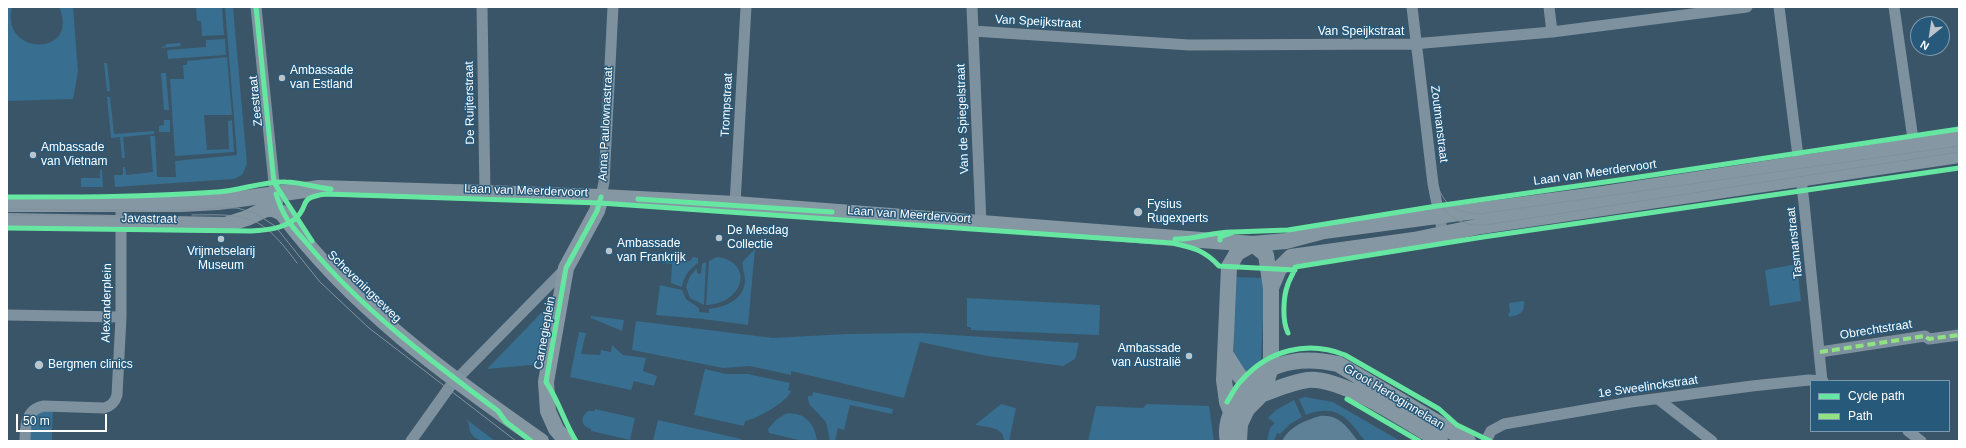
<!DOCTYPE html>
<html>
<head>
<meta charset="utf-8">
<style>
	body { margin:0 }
	#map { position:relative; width:1966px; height:448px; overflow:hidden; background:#3a5567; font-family:Helvetica,sans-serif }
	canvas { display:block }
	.frame { position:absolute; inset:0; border:8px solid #fff; pointer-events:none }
	.legend { position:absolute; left:1810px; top:380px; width:140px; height:52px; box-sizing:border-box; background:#27597a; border:1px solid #7d9baf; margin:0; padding:5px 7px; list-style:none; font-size:12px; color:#fff }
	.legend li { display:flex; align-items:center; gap:8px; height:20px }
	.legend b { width:20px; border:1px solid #7d9baf }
	.north { position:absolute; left:1910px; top:16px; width:40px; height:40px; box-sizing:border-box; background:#27597a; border:1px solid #7d9baf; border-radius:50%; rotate:210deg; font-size:11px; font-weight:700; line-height:16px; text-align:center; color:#fff }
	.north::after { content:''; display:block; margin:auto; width:14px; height:18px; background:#bac4ca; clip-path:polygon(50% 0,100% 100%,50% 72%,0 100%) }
	.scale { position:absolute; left:16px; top:414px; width:91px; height:18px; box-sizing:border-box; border:2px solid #fff; border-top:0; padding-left:5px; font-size:12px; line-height:14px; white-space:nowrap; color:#fff; -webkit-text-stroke:3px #27597a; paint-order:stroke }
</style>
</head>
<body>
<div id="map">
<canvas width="1966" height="448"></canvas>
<div class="frame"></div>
<ul class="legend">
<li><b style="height:5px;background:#66e7a1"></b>Cycle path</li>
<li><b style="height:5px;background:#91e382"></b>Path</li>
</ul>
<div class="north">N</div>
<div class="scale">50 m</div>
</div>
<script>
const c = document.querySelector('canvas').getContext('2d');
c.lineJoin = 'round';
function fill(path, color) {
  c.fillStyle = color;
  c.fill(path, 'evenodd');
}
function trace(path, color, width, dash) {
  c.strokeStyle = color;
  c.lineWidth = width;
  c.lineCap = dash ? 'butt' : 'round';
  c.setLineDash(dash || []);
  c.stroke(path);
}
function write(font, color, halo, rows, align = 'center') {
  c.font = font + ' Helvetica,sans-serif';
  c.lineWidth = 3;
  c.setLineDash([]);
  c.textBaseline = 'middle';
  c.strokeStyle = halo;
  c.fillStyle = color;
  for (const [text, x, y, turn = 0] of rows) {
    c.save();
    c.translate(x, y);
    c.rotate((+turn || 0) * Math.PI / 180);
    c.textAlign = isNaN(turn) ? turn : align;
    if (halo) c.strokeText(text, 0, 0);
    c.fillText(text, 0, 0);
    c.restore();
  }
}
fill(new Path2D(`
	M7,7H12C0,57 81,57 59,7H73L78,72L73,99L7,101Z
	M222,7L224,35L202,36L201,21H197L196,8Z
	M225,7H233L247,164L242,175L234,179L115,187L114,175H123V167H125L126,175L153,172L150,136H155L157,177H176L175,161L237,155Z
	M225,39L226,55L168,59L167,50L206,47V40Z
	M180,43L181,46L162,48V47L166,46V44Z
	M227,57L232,115H204L207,150L229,149L228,121L232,120L234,152L175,156L170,79H184L183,65H187V61Z
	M104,63H107L110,91H107Z
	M161,73H166L169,110H164Z
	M107,97H110L114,134L154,131V134L123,137L125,158H122L120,137L111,138Z
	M164,120H170V132H159V126L164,125Z
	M100,170H102L103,187H81V178H100Z
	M755,249L748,325L703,319L656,315L660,285L682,290L686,299L699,308V312L709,313V309C726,307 745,299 745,280C745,273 741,267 743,261Z
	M666,256L672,260L675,256L681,257L683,261H690L693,257L698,258V263C689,269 684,276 682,287L671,283L672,264L664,263Z
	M717,257C755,262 744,304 706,305L709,261Z
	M706,262L704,305L690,298L686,287L690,276L697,268V273L701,274L702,264Z
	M1797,264L1801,301L1770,306L1765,270Z
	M1233,277L1265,278L1261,360L1243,375L1234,355Z
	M967,298L1100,305L1099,335L971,330V327H967Z
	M1524,301C1525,313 1520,315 1509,317L1508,313H1510L1509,303Z
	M544,310H549L551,314L542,364L487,369Z
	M591,316L624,320L622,331L591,318Z
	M636,321L773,338L847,334L921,333L1079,343L1075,359L1063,366L987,356L920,342L904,398L791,371V375L750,366L723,368L632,350Z
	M579,332L586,333L581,354L600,355L601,350L611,352L612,345L623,355L646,358L643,371L657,376L654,386L634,381L631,390L570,377Z
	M705,369L726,374H748L790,383L788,390L791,391C787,402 757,419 745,421L744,426L694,415Z
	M813,392L893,409L892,414L850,405L844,430L838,428L835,441H830L826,422L810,405L808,400V396H812Z
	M1305,397L1333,402L1400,441H1365C1348,418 1336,403 1306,415L1299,399Z
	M1294,400L1302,417L1290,424L1280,434L1277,433L1274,441H1267L1270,428L1275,423L1268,418L1276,410Z
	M1001,404L1016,408L1009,441H1004C1005,427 986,427 975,425Z
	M1147,404L1209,406L1214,441H1088L1096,406L1143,408Z
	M53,406L52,441H25L30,412Z
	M595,409L635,418L630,440L591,431V429C584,427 581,423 583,416L588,411H595Z
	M785,414C804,411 815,423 817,441H803L769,433L768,429L776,420Z
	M466,419L495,441C485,441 474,442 470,431C469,426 469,423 466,419Z
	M658,420L741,439V441H653Z`), '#386e8f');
fill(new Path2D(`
	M1320,416C1339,414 1347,427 1358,441H1282C1289,427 1305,420 1320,416Z`), '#5e8198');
trace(new Path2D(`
	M256,7L274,183L278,201
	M482,7L485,193
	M972,7L981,224
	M1412,7L1433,184L1443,234
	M1549,7L1552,32
	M1779,7L1804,203L1822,381
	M1894,7L1914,146
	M973,31L1189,45L1413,44L1552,32L1747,7
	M601,197L604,182L613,7
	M735,204L746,7
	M7,315L121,317
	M1820,352L1925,336L1929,339L1959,335
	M1658,399L1712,441
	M1908,431L1921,441
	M25,441C25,426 26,409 44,406L104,408C112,406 115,402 117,395L121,317V204
	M411,441L451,385L566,268
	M1486,441L1491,431L1504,424L1631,402L1752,386L1809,380L1823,381`), '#7e919e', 11);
trace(new Path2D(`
	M7,204H181L218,202L319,188L485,193L601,197L735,204L1253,244L1286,241L1324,231L1603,194L1959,139
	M7,221L225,225L247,218L266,209H274L282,213C351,306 447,376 541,441
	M1271,288L1279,269L1291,257L1414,240L1481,226L1959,155
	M1226,355L1238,374L1254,392
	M1262,394C1277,389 1292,382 1308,380C1343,377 1409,423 1440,441
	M1231,412L1227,402L1224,380L1229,267L1237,253L1253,244
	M566,441L556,429L548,411L546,382L566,268L597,211L601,197
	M1228,441C1225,429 1229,416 1234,406C1256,364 1295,354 1338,364L1468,441
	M1239,441L1240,424L1247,409L1262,394L1271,368V288L1266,255L1253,244`), '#8597a3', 16);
trace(new Path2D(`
	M1409,7L1430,182C1437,209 1455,227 1485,225L1959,152
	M1435,176C1441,203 1452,212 1479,214L1959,146
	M7,209L170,211L223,208H237L255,213L275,226L320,282L369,328L516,441
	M7,215L154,216
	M192,215C251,214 261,215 297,263`), '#80919e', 1);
trace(new Path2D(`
	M1820,352L1925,336L1929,339L1959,335`), '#91e382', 4, [8, 4]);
trace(new Path2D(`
	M256,7L274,183
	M275,184L312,241
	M276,194C284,220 293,227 310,247C364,311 431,361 498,411L506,422L531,441
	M7,197C78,197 146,197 217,192C240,191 262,181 286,182C302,182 315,188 331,189
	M638,199L832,212
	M7,228L251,231C267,230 282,229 295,219C311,205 296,198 326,194L600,203L1172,243C1194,248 1204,250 1219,266L1295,270
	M1175,239C1195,240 1214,231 1234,232
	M1220,240V237L1234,232L1288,230L1437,206L1626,179L1959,129
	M1288,333C1282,321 1283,297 1288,284C1290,278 1294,273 1295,267L1483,237L1959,168
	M1347,399L1419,441
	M1227,402C1231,396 1235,387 1241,381C1268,350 1307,340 1345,355L1439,409L1457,425L1490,441
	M576,441C564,422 559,401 546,382L566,268L597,211L601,197`), '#66e7a1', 5);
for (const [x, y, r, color] of [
	[282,78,4,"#bac4ca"],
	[33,155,4,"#bac4ca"],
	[1138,212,5,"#bac4ca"],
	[719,238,4,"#bac4ca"],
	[221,239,4,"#bac4ca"],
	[609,251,4,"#bac4ca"],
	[1189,356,4,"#bac4ca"],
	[39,365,5,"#bac4ca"]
]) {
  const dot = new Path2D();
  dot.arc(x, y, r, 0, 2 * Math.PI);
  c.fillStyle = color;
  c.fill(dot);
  trace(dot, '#27597a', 1.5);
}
write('12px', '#fff', '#27597a', [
	["Van Speijkstraat",1038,22,3],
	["Van Speijkstraat",1361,32],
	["Zeestraat",256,101,-96],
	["De Ruijterstraat",470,103,-91],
	["Trompstraat",727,105,-87],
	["Van de Spiegelstraat",963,119,-92],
	["Anna Paulownastraat",606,124,-87],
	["Zoutmanstraat",1439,124,83],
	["Laan van Meerdervoort",1595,173,-8],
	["Laan van Meerdervoort",526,191,2],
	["Laan van Meerdervoort",909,215,4],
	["Javastraat",149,219,1],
	["Tasmanstraat",1795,243,-96],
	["Scheveningseweg",364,287,44],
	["Alexanderplein",107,303,-89],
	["Obrechtstraat",1876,330,-9],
	["Carnegieplein",545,333,-80],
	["1e Sweelinckstraat",1648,387,-8],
	["Groot Hertoginnelaan",1394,397,31]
]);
write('12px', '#fff', '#27597a', [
	["Ambassade",290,71],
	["van Estland",290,85],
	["Ambassade",41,148],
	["van Vietnam",41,162],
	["Fysius",1147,205],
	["Rugexperts",1147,219],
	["De Mesdag",727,231],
	["Collectie",727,245],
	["Ambassade",617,244],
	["van Frankrijk",617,258],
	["Vrijmetselarij",221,252,"center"],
	["Museum",221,266,"center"],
	["Ambassade",1181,349,"right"],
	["van Australië",1181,363,"right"],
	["Bergmen clinics",48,365]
], 'left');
</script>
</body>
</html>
